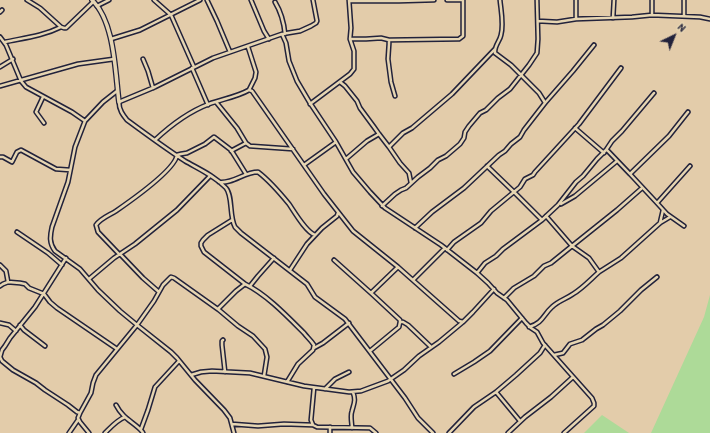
<!DOCTYPE html>
<html>
<head>
<meta charset="utf-8">
<style>
	body { margin:0 }
	#map { position:relative; width:710px; height:433px; overflow:hidden; background:#e3ccaa; font-family:"Patrick Hand",sans-serif }
	canvas { display:block }
	.north { position:absolute; left:654px; top:16px; width:40px; height:40px; -webkit-text-stroke:3px #e6d5b2; paint-order:stroke; rotate:43deg; font-size:11px; font-weight:700; line-height:16px; text-align:center; color:#22223b }
	.north::after { content:''; display:block; margin:auto; width:14px; height:18px; background:#22223b; clip-path:polygon(50% 0,100% 100%,50% 72%,0 100%) }
</style>
</head>
<body>
<div id="map">
<canvas width="710" height="433"></canvas>
<div class="north">N</div>
</div>
<script>
const c = document.querySelector('canvas').getContext('2d');
c.lineJoin = 'round';
function fill(path, color) {
  c.fillStyle = color;
  c.fill(path, 'evenodd');
}
function trace(path, color, width, dash) {
  c.strokeStyle = color;
  c.lineWidth = width;
  c.lineCap = dash ? 'butt' : 'round';
  c.setLineDash(dash || []);
  c.stroke(path);
}
fill(new Path2D(`
	M710,295V433H651L704,317Z
	M602,415L629,433H584Z`), '#adda98');
const street = new Path2D(`
	M27,0L40,8L61,27
	M154,0L171,15L194,67
	M207,0L217,21L230,52
	M251,0L264,31L269,39
	M313,0L317,21L316,23L311,26L300,31L282,34L213,58L155,87L119,102C119,110 123,115 127,120C146,134 165,148 185,161C199,169 215,176 226,188C233,196 229,216 235,227C237,229 239,231 241,233L307,284L315,297L345,319L405,398L418,418L433,433
	M447,0H463
	M500,0C501,11 504,24 501,35C500,41 494,46 495,53L511,65L539,93L544,101L545,103
	M652,0V15
	M350,1H399L434,0
	M275,2C281,12 284,23 285,34
	M97,6L109,0
	M0,12L2,10
	M684,16V0
	M613,18L614,0
	M576,19V0
	M538,21L557,22L576,19L632,17L652,15L700,17L710,19
	M282,34L286,43L289,61L297,81L310,103L336,142L353,172L370,192L385,208L441,245L477,273L488,283L497,293L507,300L526,323L531,328L537,332L543,343L592,398L594,403V406L564,433
	M0,37L6,45L21,81L26,87L72,112L85,121
	M111,39L140,30L200,0
	M350,39H366L381,38L389,40V44L388,59L391,82L395,96
	M389,40L459,39L463,36V0
	M5,42C24,38 43,36 61,27L64,28H66L93,2
	M248,47L256,72L255,78L249,90
	M143,59L148,71L153,88
	M0,67L13,59
	M192,68L208,105
	M340,82L345,86L357,101L360,108L374,127L379,134L389,147L400,163L409,173L411,183
	M0,86L78,64L114,59
	M117,91L103,102L85,121L75,147L68,182L52,227C50,236 49,243 55,251L80,269L98,290L120,311L137,325L171,352L177,358L195,380L224,410L230,418L234,433
	M43,97L36,112L44,123
	M216,102L237,128L246,143L250,146L293,149
	M310,104L350,74L354,69V51L350,39L351,28L349,0
	M575,128L604,153
	M155,140C171,125 188,112 209,104C222,99 237,97 249,90L252,91L324,194L353,231L398,267L459,321L463,322
	M389,147L403,133L412,128L452,94L495,49
	M607,150L630,174L669,136L688,112
	M231,151L246,143
	M0,157H3L12,162L17,152L21,150L56,169L70,170
	M346,159L367,141L379,134
	M304,165L336,142
	M487,166L514,192L542,220
	M630,174L657,203L667,214L684,226
	M219,182C233,184 244,172 258,172C270,181 280,193 289,204C295,213 306,232 315,235
	M657,203L690,166
	M561,204L575,196L617,161
	M382,206L395,194L401,190L406,188L418,177L430,168L438,160L446,156L460,144L464,138L465,132L469,126L480,113L486,110L498,98L510,89L529,65L537,53L538,39L537,0
	M546,216L572,246L589,258L599,272L621,258L660,223L670,217
	M232,220L208,235L203,240L201,243V246L204,252L245,284C266,294 287,316 304,333C307,337 311,340 314,345L313,350L298,364L287,382
	M660,223L663,210
	M415,228L432,212L464,188L499,155L505,151L511,144L520,137L524,130L545,103L573,71L594,45
	M17,232L48,253L62,265
	M447,250L454,242L481,223L491,211L520,187L525,179L533,175L535,172L579,124L621,68
	M119,254L98,232L96,225C101,218 110,215 116,211C129,202 175,170 177,155L181,154L187,153L205,144L214,137L231,150L246,174
	M120,254L143,278L159,292
	M66,258L35,307L10,338L5,346L2,350L0,357L2,361L13,370L36,383L45,390L68,405L77,412L80,413
	M334,260L372,294L400,320V322L399,327L370,351
	M0,265L6,271L8,282
	M290,270L307,244L322,228L337,216L338,213
	M477,273L485,263L496,256L503,249L542,220L558,205L576,182L583,176L597,159L606,150L612,141L622,131L654,93
	M89,279L114,258L135,244L177,210L210,176
	M413,280L445,248
	M0,286L3,284L8,282L20,283L25,284L29,288L44,294L50,302L57,308L117,349
	M250,286L258,276L274,258
	M371,293L398,267
	M504,298L514,288L534,276L544,266L551,263L572,246L617,210L642,188
	M218,309L236,291L245,284
	M400,322H403L408,325L431,347
	M0,323L9,325L16,331
	M20,325L24,330L45,346
	M529,327C543,323 543,315 552,307C558,301 566,299 573,294C583,288 591,279 599,272
	M223,340L222,341V345L225,372
	M314,348L323,343L349,323
	M554,355L563,353L570,344L582,340L596,329L603,325L620,311L641,290L657,277
	M454,374L474,362L490,351L522,318
	M191,375L201,372L212,371L250,373L304,386L349,392L361,391L388,381L404,370L419,356L439,342L463,322L473,312L494,289
	M314,388L311,420L313,425L317,427L370,428L376,433
	M325,389L335,379L349,372
	M496,392L520,421
	M116,405C118,409 121,413 124,416C129,421 141,428 143,433
	M232,424L258,426L284,424L313,425
	M330,427V433
	M352,428C352,423 350,416 352,411C354,403 356,401 353,392
	M141,429L148,410L155,387L179,361
	M69,433L78,420
	M89,433L80,422L78,418L80,413L91,393L93,383L96,375L137,325L154,301L163,285L171,277L174,278L219,310L238,326L253,336L265,349L267,357L264,376
	M105,433C111,427 117,420 125,417
	M449,433L474,407L496,392L516,375L540,353L545,345
	M508,433L525,417L551,397L573,377`);
const secondary = new Path2D(`
	M92,0C115,22 115,72 119,102`);
trace(street, '#22223b', 5.5);
trace(secondary, '#22223b', 6);
trace(street, '#e6d5b2', 2.5);
trace(secondary, '#e6d5b2', 3.5);
</script>
</body>
</html>
